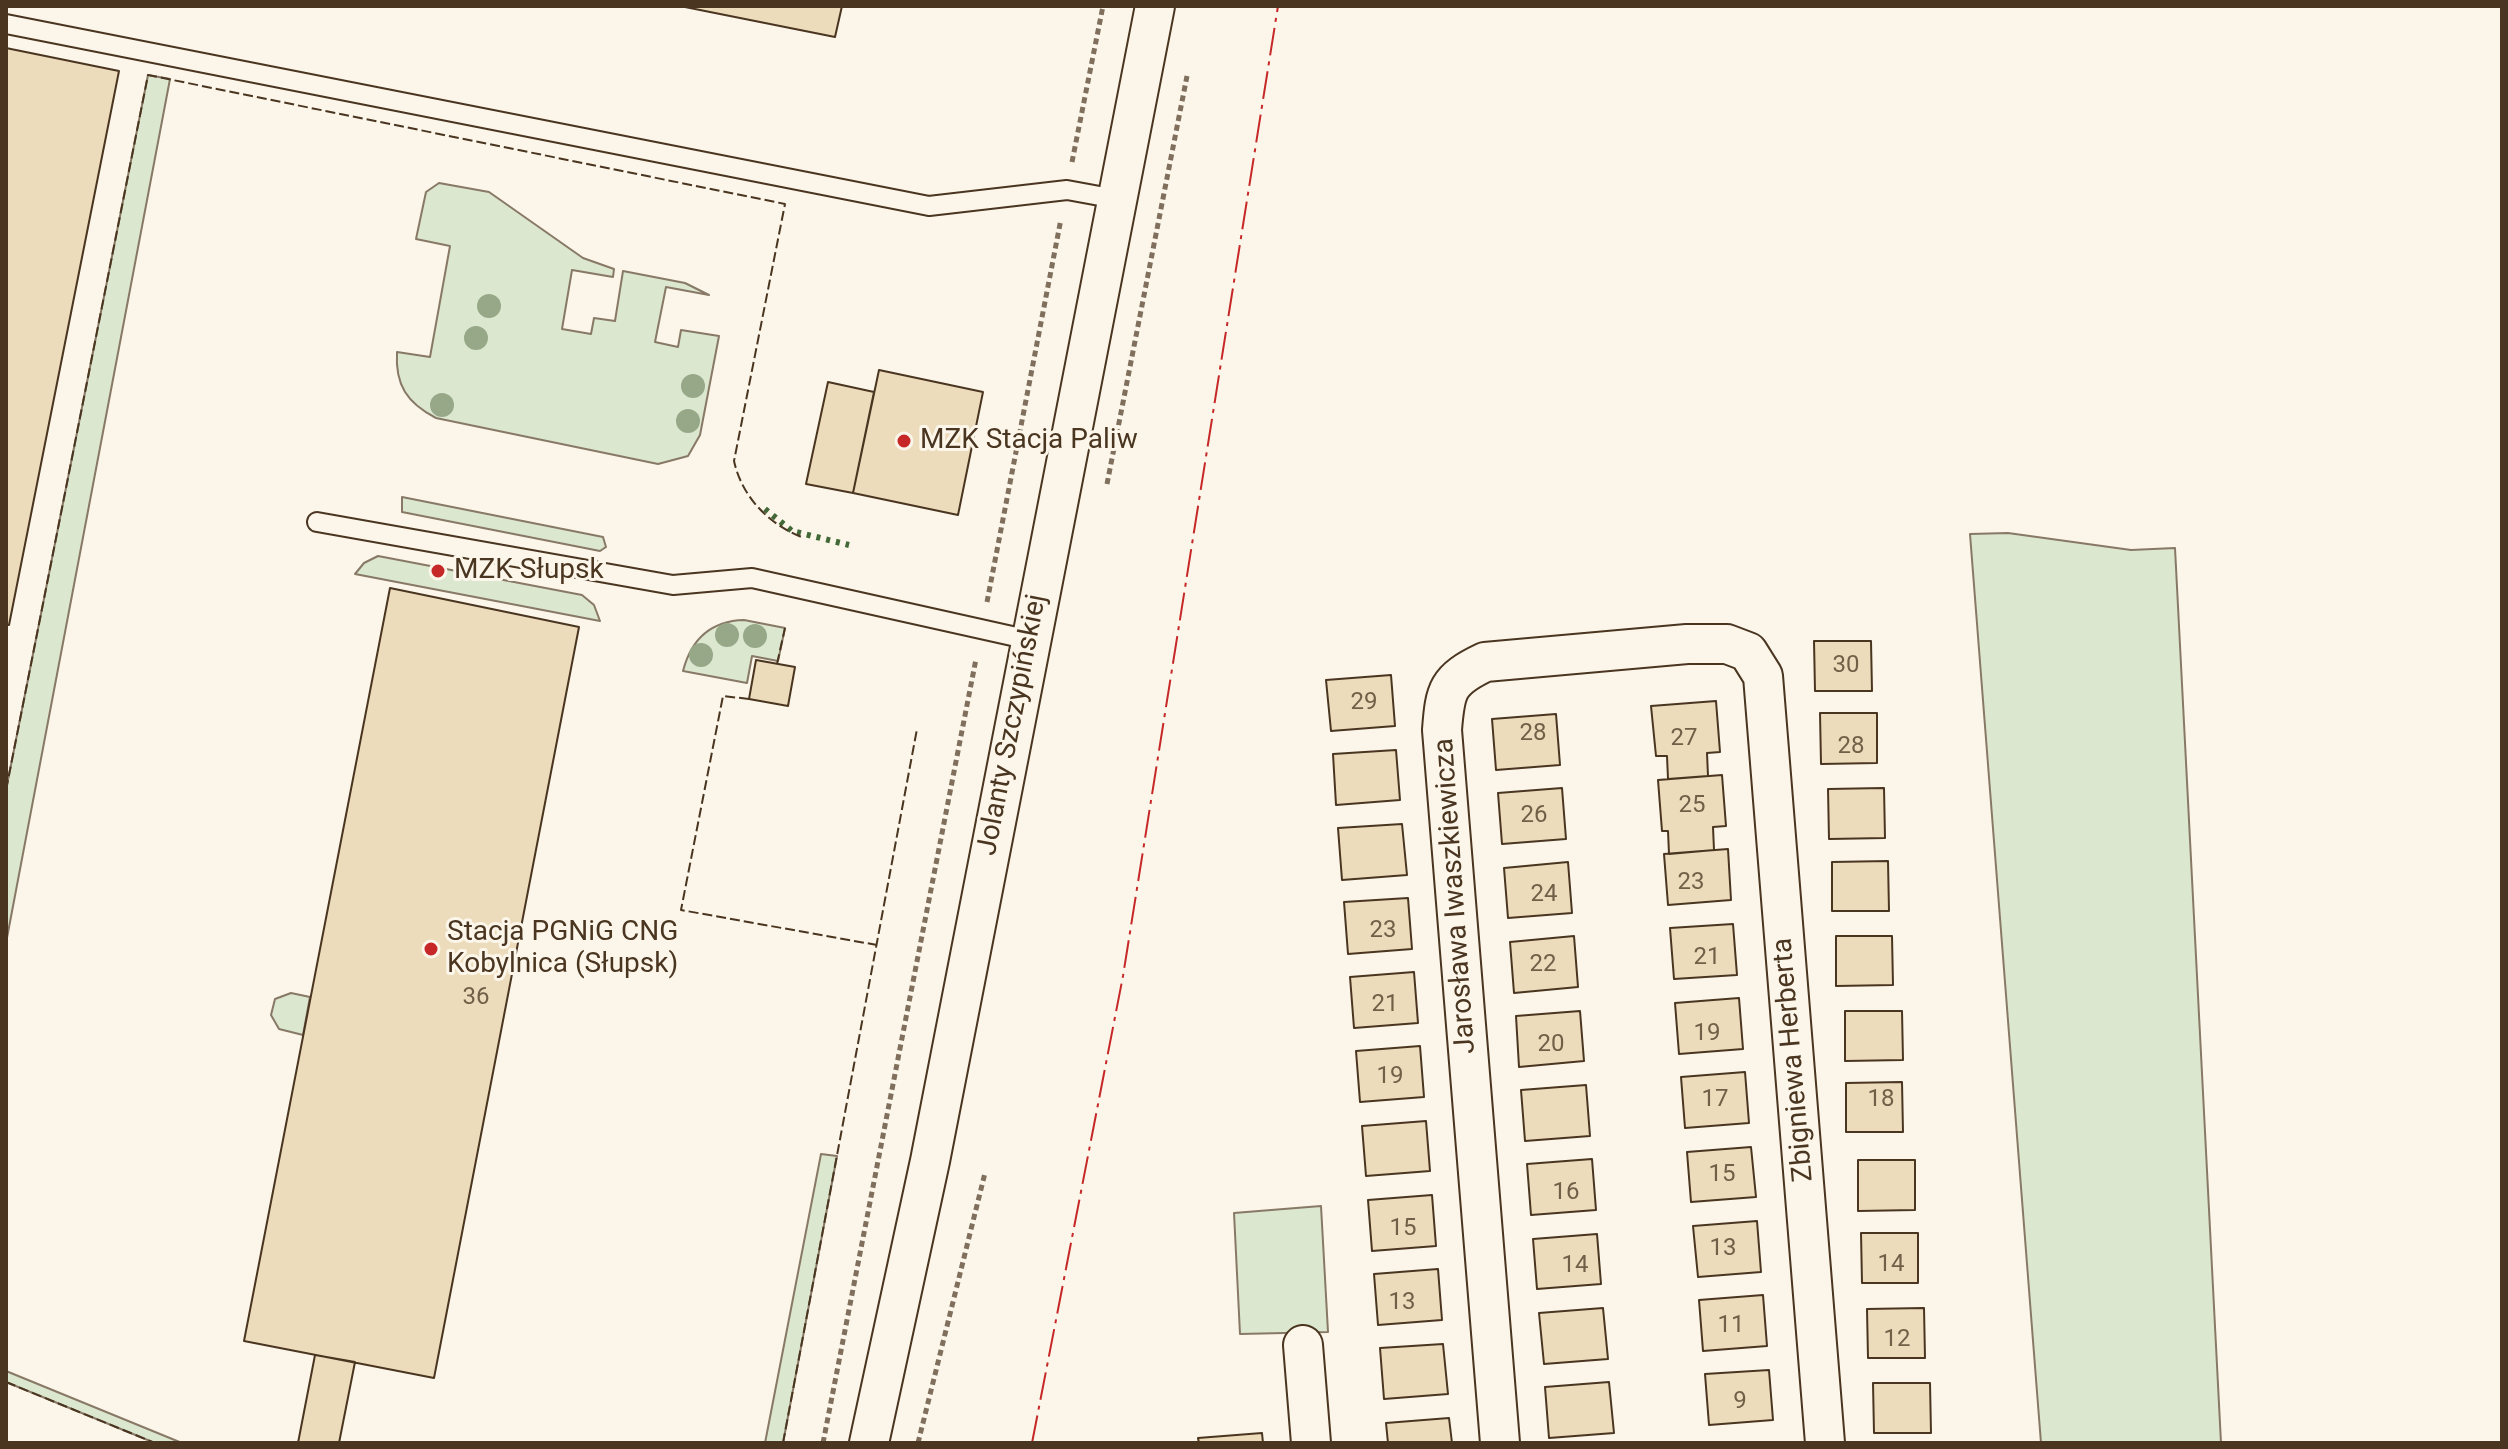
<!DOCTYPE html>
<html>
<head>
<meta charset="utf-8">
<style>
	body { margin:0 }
	#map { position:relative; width:2508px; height:1449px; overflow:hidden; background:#fbf6e9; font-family:Roboto,sans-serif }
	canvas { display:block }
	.frame { position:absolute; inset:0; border:8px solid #4a3520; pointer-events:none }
</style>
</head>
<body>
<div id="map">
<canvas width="2508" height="1449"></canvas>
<div class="frame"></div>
</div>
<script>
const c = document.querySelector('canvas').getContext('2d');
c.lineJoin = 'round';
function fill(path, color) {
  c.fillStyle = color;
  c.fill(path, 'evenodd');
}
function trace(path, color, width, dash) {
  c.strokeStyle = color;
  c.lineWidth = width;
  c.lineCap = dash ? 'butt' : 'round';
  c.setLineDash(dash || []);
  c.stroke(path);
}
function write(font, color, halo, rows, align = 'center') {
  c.font = font + ' Roboto,sans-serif';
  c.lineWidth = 6;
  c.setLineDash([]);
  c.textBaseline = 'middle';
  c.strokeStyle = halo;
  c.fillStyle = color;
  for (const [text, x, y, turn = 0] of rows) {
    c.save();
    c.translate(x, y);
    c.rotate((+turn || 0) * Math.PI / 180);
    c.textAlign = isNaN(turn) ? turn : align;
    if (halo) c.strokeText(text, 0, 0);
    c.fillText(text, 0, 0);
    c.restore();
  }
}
const green = new Path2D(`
	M148,75L170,79L6,943V790Z
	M439,183L489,192L583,258L614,269L613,277L572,270L562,329L591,334L594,318L615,321L623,271L685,283L709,295L666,287L655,342L678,347L681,330L719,336L700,435L688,456L658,464L436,418C407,403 395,385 397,352L430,357L450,246L416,239L426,192Z
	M402,497L603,537L606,547L600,551L402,512Z
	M2008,533L2131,550L2175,548L2221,1443H2041L1970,534Z
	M378,556L582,595L594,605L600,621L355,574L364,563Z
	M744,620L785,628L778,661L752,656L747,683L683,671C691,640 710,621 744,620Z
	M291,993L310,997L303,1035L279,1029L271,1015L275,999Z
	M821,1154L837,1156L783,1443H765Z
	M1321,1206L1328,1332L1240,1334L1234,1213Z
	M6,1371L182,1443H155L6,1382Z`);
fill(green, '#dce7d0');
trace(green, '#887966', 2);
const building = new Path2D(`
	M680,6H842L835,37Z
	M6,48L119,71L9,625H6Z
	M879,370L983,392L958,515L853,493Z
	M828,382L874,392L853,493L806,484Z
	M390,588L579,627L434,1378L244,1341Z
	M1814,641H1871L1872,691H1815Z
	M756,660L795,667L788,706L749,699Z
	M1391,675L1395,726L1331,731L1326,680Z
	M1716,701L1720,752L1707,753L1708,776L1668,779L1667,756H1656L1651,706Z
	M1820,713H1877V763L1821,764Z
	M1556,714L1560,765L1496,770L1492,719Z
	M1396,750L1400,800L1336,805L1333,754Z
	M1722,775L1726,826L1713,827L1714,850L1669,854L1668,831H1662L1658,780Z
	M1562,788L1566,839L1502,844L1498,793Z
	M1884,788L1885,838L1829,839L1828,789Z
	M1402,824L1407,875L1342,880L1338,828Z
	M1728,849L1731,900L1668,905L1664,854Z
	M1888,861L1889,911H1832V862Z
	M1568,862L1572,913L1508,918L1504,868Z
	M1408,898L1412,949L1348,954L1344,902Z
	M1733,924L1737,975L1674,979L1670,928Z
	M1574,936L1578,987L1514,993L1510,942Z
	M1836,936H1892L1893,985L1836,986Z
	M1414,972L1418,1023L1354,1028L1350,977Z
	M1739,998L1743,1049L1679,1054L1675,1003Z
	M1580,1011L1584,1061L1519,1067L1516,1016Z
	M1845,1011H1902L1903,1060L1845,1061Z
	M1420,1046L1424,1097L1360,1102L1356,1051Z
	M1745,1072L1749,1123L1685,1128L1681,1077Z
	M1902,1082L1903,1132H1846V1083Z
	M1586,1085L1590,1136L1525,1141L1521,1090Z
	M1426,1121L1430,1171L1366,1176L1362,1126Z
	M1751,1147L1756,1197L1691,1202L1687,1152Z
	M1592,1159L1596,1210L1531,1215L1527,1164Z
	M1858,1160H1915V1210L1858,1211Z
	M1432,1195L1436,1246L1372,1251L1368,1200Z
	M1757,1221L1761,1272L1698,1277L1693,1226Z
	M1861,1233H1918V1283H1862Z
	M1597,1234L1601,1284L1537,1289L1533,1239Z
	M1438,1269L1442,1320L1378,1325L1374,1274Z
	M1763,1295L1767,1346L1703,1351L1699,1300Z
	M1603,1308L1608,1359L1544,1364L1539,1313Z
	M1924,1308L1925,1358H1868L1867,1309Z
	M1443,1344L1448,1394L1384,1399L1380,1348Z
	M315,1355L355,1362L339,1443H298Z
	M1769,1370L1773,1420L1709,1425L1705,1374Z
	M1609,1382L1614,1433L1549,1438L1545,1387Z
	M1873,1383H1930L1931,1433H1874Z
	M1449,1418L1452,1443H1388L1386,1423Z
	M1262,1433L1263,1443H1199L1198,1438Z`);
fill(building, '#ecdcbc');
trace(building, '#4a3520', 2);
const service = new Path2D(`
	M6,24L929,206L1067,190L1116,199
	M317,522L673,585L752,578L1030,640`);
const minor = new Path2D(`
	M1303,1345L1311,1443
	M869,1443L930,1161L1155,6
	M1500,1443L1442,730C1445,690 1447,680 1485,662L1687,644H1727L1748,652L1763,676L1825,1443`);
trace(service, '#4a3520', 22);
trace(minor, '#4a3520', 42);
trace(new Path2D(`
	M1072,162L1103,6
	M1107,484L1187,76
	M987,602L1061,219
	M823,1443L976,659
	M918,1443L985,1173`), '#7f6f5c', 5, [6, 4]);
trace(service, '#fbf6e9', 18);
trace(minor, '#fbf6e9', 38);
trace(new Path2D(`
	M765,509L792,531L849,545`), '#436837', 6, [4, 6]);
trace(new Path2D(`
	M777,664L785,628
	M749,699L723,696L681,910L877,945
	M6,790L148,75L785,204L734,461C742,497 769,525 804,538
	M6,1382L155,1443
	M783,1443L917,729`), '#4a3520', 2, [10, 4]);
trace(new Path2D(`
	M1032,1443L1123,976L1278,6`), '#c62828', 2, [28, 6, 4, 6]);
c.fillStyle = '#96a887';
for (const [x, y] of [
	[489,306],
	[476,338],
	[693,386],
	[442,405],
	[688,421],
	[727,635],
	[755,636],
	[701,655]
]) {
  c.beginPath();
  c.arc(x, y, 12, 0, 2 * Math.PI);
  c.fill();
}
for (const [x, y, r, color] of [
	[904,441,8,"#c62828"],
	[438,571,8,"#c62828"],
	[431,949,8,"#c62828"]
]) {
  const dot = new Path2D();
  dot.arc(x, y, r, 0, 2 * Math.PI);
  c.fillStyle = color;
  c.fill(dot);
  trace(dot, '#fbf6e9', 3);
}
write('24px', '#725f47', null, [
	["30",1846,666],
	["29",1364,703],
	["28",1533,734],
	["27",1684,739],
	["28",1851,747],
	["25",1692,806],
	["26",1534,816],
	["23",1691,883],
	["24",1544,895],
	["23",1383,931],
	["21",1707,958],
	["22",1543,965],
	["36",476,998],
	["21",1385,1005],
	["19",1707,1034],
	["20",1551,1045],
	["19",1390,1077],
	["17",1715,1100],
	["18",1881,1100],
	["15",1722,1175],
	["16",1566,1193],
	["15",1403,1229],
	["13",1723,1249],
	["14",1891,1265],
	["14",1575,1266],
	["13",1402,1303],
	["11",1731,1326],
	["12",1897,1340],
	["9",1740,1402]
]);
write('28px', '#4a3520', '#fbf6e9', [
	["MZK Stacja Paliw",920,441],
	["MZK Słupsk",454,571],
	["Stacja PGNiG CNG",447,933],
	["Kobylnica (Słupsk)",447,965]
], 'left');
write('28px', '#4a3520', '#fbf6e9', [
	["Jolanty Szczypińskiej",1013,725,-79],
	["Jarosława Iwaszkiewicza",1456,896,-94],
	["Zbigniewa Herberta",1794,1060,-95]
]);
</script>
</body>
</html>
